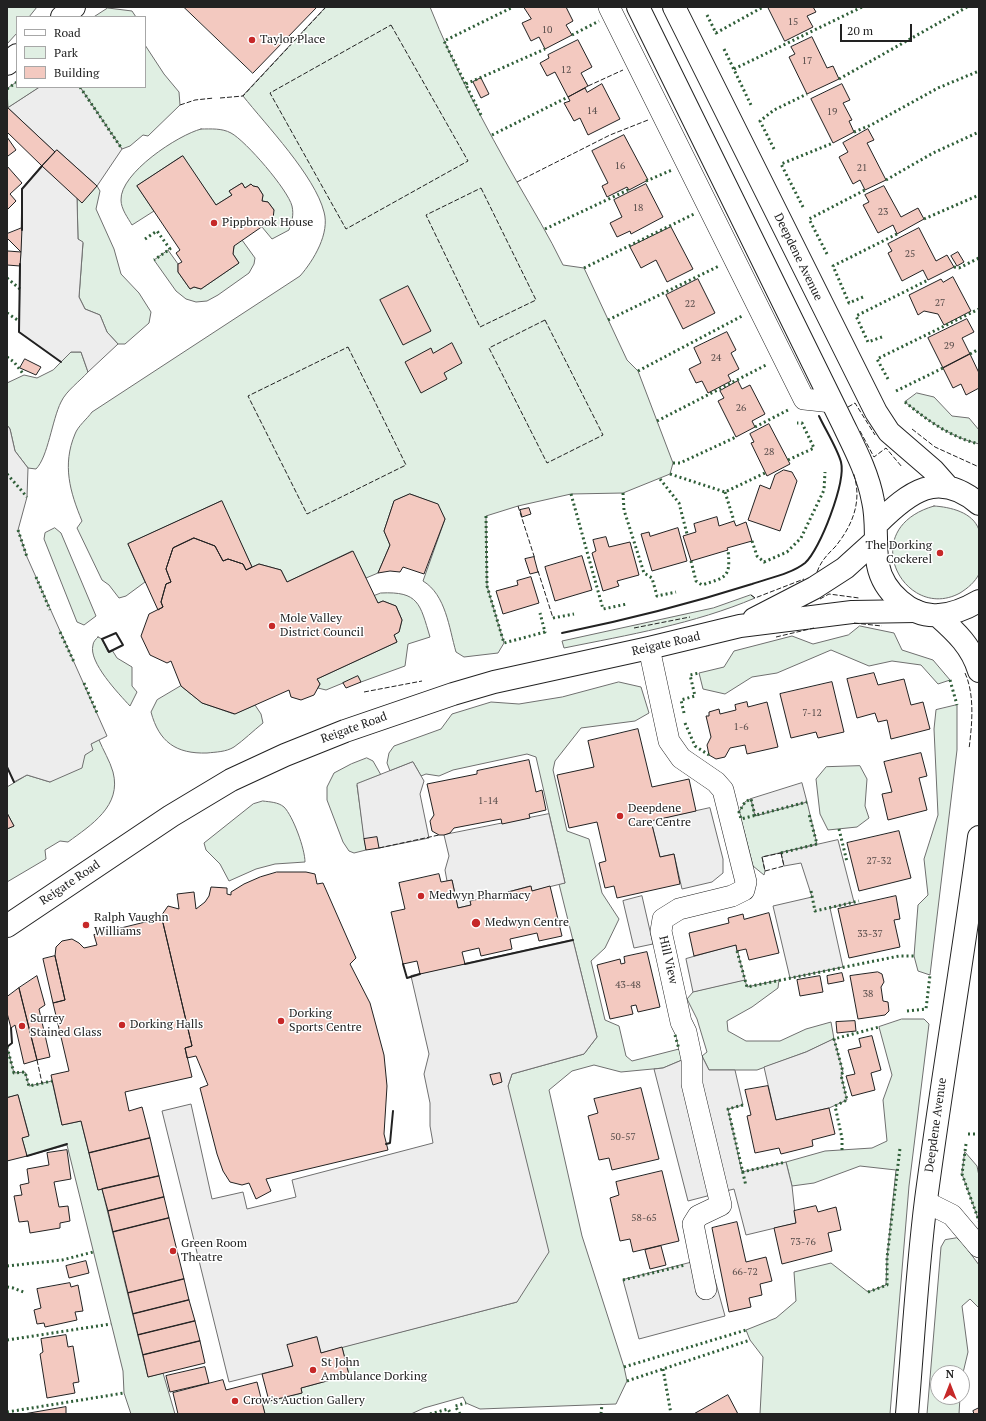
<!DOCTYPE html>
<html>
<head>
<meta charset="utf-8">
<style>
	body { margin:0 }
	#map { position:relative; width:986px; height:1421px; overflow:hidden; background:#fff; font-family:"PT Serif",serif }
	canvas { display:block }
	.frame { position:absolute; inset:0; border:8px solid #222; pointer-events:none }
	.legend { position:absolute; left:16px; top:16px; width:130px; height:72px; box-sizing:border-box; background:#fff; border:1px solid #a7a7a7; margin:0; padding:5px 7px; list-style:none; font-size:12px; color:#222 }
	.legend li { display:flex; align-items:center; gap:8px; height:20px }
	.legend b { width:20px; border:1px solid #a7a7a7 }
	.north { position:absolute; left:930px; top:1365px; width:40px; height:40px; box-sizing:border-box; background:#fff; border:1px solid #a7a7a7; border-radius:50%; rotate:0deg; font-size:11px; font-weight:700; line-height:16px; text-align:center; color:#222 }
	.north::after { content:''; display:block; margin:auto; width:14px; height:18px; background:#c62828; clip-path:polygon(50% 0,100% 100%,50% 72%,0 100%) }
	.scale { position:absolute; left:840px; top:24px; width:72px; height:18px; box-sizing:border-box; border:2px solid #222; border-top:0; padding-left:5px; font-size:12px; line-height:14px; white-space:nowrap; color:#222; -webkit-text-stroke:3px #fff; paint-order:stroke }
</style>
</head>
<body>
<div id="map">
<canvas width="986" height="1421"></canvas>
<div class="frame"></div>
<ul class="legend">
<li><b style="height:5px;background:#fff"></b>Road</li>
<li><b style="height:11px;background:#e0efe3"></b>Park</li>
<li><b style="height:11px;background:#f3c9c0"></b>Building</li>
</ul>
<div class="north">N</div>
<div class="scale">20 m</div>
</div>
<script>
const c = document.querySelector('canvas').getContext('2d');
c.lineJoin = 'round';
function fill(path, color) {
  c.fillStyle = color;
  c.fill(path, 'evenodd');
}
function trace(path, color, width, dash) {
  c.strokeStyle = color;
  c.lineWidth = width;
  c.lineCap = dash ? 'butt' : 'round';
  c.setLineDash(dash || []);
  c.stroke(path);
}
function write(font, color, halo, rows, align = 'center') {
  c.font = font + ' "PT Serif",serif';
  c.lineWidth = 3;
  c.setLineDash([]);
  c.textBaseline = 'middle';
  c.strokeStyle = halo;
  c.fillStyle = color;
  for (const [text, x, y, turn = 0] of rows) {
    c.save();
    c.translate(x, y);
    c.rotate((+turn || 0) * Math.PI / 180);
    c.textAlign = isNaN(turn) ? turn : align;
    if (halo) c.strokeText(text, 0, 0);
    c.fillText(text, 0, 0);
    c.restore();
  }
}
const green = new Path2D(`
	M7,7H37L29,17H17V33L7,44Z
	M326,7H430C454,67 485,126 517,182C533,210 549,236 563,265L584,268L627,360L638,371L673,463L670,474L623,493L571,494L518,506L486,516L487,586L504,643L498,653L464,657L456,652C449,628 446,595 423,581L445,519L437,504L410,494L394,501L384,531L390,545L378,573L366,578L352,551L287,582L281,570L259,564L252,567L221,501L128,544L145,582L126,596L119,598L109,585L102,580L77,528L82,521C70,492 62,465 75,434C78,426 87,419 92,412L300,276C314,260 330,233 324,212C315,176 266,125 243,96Z
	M108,8L132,11L136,17H94Z
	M145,45L164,74L179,92L180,105L148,136L143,135L130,146L122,149L80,87H145Z
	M17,82V87H40L8,108L7,89Z
	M201,129C211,129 222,128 231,133C246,141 288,190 292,206C294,215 292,221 289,230L272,239L262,227L274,210L268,202L262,201L263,195L258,187L253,186L251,184L245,188L242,183L229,191L232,195L216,205L182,156L137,186L154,211L132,225C128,218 121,209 121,200C120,173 178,135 201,129Z
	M97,186L100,191L96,209L114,249L121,274L139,293L151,312L149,323L125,344H118L107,332L100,315L85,309L79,297L83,243L78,239L77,197L82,202Z
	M242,240L255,258L254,264L249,273L218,295L207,301L196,302L186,299L176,291L154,260L168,250L178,264V272L190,289L194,287L201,289L239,263L233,254L234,246Z
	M71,352H81L88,372C80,381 66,391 61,402C52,420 48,457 36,469L28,468L15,451L10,429L7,425V383L24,375L37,378L53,370Z
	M917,393L934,397L952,416L969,418L979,430V444C950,437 927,420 905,402Z
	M934,506C950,507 973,512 979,530C982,540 979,562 979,574C975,582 968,588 960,593C905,623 854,529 934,506Z
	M55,528L61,533L96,616L84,625L77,622L44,539L45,533Z
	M381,593C419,591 420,604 430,637L408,644L405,666L361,682L343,683L326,690L318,688L320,684L317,679L397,642L394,635L399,632L402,620L396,606L383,601L378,603L374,596Z
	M751,595L755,598C694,624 628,635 564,648L562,641L713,608Z
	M860,626L894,633L902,650L933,660L950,680L938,684L921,665L892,661L869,666L831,650L777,673L752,677L725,694L703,689L699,673L724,667L734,651L792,636L813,644L848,635Z
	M98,637L102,639L108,652L112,650L117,658L132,667V686L137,692L130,706C119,694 88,662 93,645C93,642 96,639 98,637Z
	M619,682L641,687L649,713L635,721L581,728L555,761L553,770L567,831L589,839L602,893L619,919L605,948L591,961L605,1020L619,1026L626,1056L632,1061L679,1049L682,1060L663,1068L621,1072L594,1065L572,1071L549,1090L582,1236L624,1367L627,1381L616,1404L480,1409L466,1403L463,1397L424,1408L411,1414H265L262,1403L302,1393L301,1388L349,1375L342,1347L517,1302L508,1086L512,1074L584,1054L597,1037L559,884L565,883L536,757L527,754L453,770L439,776L426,774L421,776L413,762L390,771L387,763L389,753L394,746L441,729L452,714L491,702L519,704L562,697Z
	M181,686L202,703L234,714L255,705L261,714L263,723C253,731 244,740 234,747C226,752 216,752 207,753C176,754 159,742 151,712L157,700Z
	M957,705V750L930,975L918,971L914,956L918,905L928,895L924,859L938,815L934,729L936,710Z
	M99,740C103,750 110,761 113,772C122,806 91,825 68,842L60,841L45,850L46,859L7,882V829L14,826L7,813V787L27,775L50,782L85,755L91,744Z
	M367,758L373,761L381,775L357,785L366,850L354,853L349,851L343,842L327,800V787L334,773L351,764Z
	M860,766L867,779L865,806L869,818L857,827L828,830L820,814L816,779L826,767Z
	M751,799L755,815L807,802L817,844L762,857L765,871L764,875L753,866L739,812L745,802Z
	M263,801C270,802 278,802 284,807C293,816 305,849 305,862L275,864L256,869L229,881L220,864L206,850L204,843L253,804Z
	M745,980L747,987L779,980L778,988L752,1007L727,1021L728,1031L746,1041H780L806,1029L831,1022L834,1039L806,1052L757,1070H709L702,1056L707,1052L697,1019L687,999L693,992Z
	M902,1019H924L929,1024L909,1186L890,1414H760L763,1357L750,1340L746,1330L776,1318L796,1301L794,1272L831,1263L868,1292L886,1285L887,1258L896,1170L860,1166L814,1183L792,1186L786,1162L825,1151L872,1148L887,1141L883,1100L892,1075L879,1027Z
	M7,1047L14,1073L25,1072L29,1086L52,1081L62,1125L81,1121L98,1190L102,1189L148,1377L163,1373L175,1414H131L124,1393L123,1371L67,1145L27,1156L22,1138L29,1135L18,1095L7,1098Z
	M965,1152L977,1166L979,1176V1221L962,1174Z
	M957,1238L962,1242L979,1265V1308L970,1299L962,1306L968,1352L962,1377V1373H938V1397H960L959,1414H927L941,1247L945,1240Z`);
fill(green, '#e0efe3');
trace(green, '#6f6f6f', 1);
const parking = new Path2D(`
	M40,87H80L122,149L97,186L57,150L55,152L8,108Z
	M42,166L77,197L78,239L83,242L79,297L85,309L100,315L107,332L118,344L88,372L81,352H71L61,362L19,332L22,189Z
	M7,425L10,429L15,451L28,468L27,497L18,530L27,557L107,736L91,744L93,750L85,755L82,768L50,782L27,775L14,782L7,767Z
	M413,762L424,781L420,794L429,838L379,848L364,839L357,784Z
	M802,783L807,802L755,816L751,799Z
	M710,808L723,859V873L712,882L682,889L674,854L660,857L651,821Z
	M549,814L565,883L532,891L530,886L508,892L509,896L493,900L492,896L471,901V905L458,908L452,880L447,881L445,870L449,856L444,835Z
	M838,840L854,902L830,908L843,967L790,978L773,906L812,897L801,863L784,866L781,853Z
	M642,896L653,944L634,948L623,901Z
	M573,940L597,1037L584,1054L512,1074L508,1086L549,1252L517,1302L321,1353L316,1337L288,1345L293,1366L229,1382L162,1111L191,1104L212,1199L243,1192L247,1209L296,1197L292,1180L433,1143L430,1126V1103L424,1074L429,1054L411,976Z
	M736,945L745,980L693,992L686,959Z
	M834,1039L843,1072L841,1075L847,1100L829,1108L776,1120L764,1067L806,1052Z
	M702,1056L709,1070H735L743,1105L728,1109L742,1172L786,1162L792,1186L796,1223L746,1235L734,1189L688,1201L654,1069L663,1068L682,1060Z
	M709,1258L725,1316L639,1339L623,1280Z`);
fill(parking, '#ededed');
trace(parking, '#6f6f6f', 1);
const building = new Path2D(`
	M184,7H317L253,73Z
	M524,7H566L573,21L566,25L572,35L545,49L539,37L531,41L522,23L531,19Z
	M768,7H813L816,12L807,16L813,27L785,41Z
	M812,37L827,68L833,66L839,79L807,94L789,57L795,54L791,47Z
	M578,40L592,67L581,73L588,86L568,97L555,72L547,76L540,63L549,58L548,55Z
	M481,78L489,94L481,98L473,82Z
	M602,84L620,119L588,135L580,118L574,121L564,103L570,101L568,97L585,88L587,92Z
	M842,84L850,100L843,103L852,120L849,121L854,132L833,143L811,99Z
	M7,107L55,152L42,166L7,132Z
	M868,129L874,140L867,143L886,180L865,190L860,180L853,184L839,157L848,152L843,143Z
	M624,135L648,180L629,190L627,187L607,197L602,186L608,183L592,151Z
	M7,137L16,150L8,156L7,155Z
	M57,150L97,186L82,203L42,166Z
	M183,156L216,205L232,195L229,191L242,183L245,188L251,184L253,186L258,187L263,195L262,201L268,202L274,210L273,219L234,246L233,254L239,263L201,289L194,287L190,289L178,272V264L182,262L176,253L180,250L137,186Z
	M7,166L22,183L10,194L16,201L7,210Z
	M646,184L663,217L631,234L630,231L617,237L610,223L622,217L614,200Z
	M884,186L901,217L918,208L924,219L897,234L893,225L878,233L863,205L869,202L865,195Z
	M671,227L693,269L667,282L656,260L641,268L630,247Z
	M22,228L21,252L7,238V234Z
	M919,228L936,261L947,255L954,267L928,280L923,270L902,281L888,253L892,251L888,244Z
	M8,251L21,252L20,266L7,265Z
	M958,252L964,262L957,266L951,256Z
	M953,277L971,311L944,325L938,314L924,311L918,315L909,295L941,279L943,282Z
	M698,279L715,313L683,329L666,295Z
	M408,286L431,331L403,345L380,300Z
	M967,319L974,332L962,338L970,354L943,368L928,338Z
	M727,332L736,350L731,353L739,369L728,375L731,381L708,393L702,381L696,383L689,369L701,363L694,348Z
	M452,343L462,363L444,373L447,379L421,393L405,362L431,348L433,353Z
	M970,354L979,373V388L966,395L961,384L953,388L943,368Z
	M25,359L41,367L36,375L20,368Z
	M738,381L742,389L750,385L765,414L752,421L755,427L736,437L718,401L724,398L720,391Z
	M769,424L790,464L767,476L751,443L754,442L750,434Z
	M784,470L792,472L797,481L780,531L748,520L760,485L770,489L775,475Z
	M410,494L438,504L445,519L424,574L403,567L400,572L390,571L378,573L390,545L384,531L394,501Z
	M222,501L252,567L246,570L243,564L228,559L223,561L215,546L194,538L173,548L166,569L171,582L166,584L161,602L163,607L158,610L128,544Z
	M529,508L531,514L522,517L520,510Z
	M717,517L719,526L734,521L736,526L746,522L752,541L727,548L728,550L691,561L683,536L696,532L694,524Z
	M678,528L687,561L652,571L641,534L649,532L650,536Z
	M606,537L609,547L630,542L639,575L617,581L619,586L603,591L592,553L596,551L593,540Z
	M194,538L215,546L223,561L228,559L243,564L246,570L259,564L281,570L287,582L353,551L378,603L383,601L396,606L402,620L399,632L394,635L397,642L317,679L320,684L314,695L301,700L291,697L289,690L235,714L202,703L181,686L171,661L167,663L150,655L141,636L149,614L163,607L161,602L166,584L171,582L166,569L173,548Z
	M582,556L592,590L555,601L545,567Z
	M534,557L538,572L530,574L525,559Z
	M531,577L539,603L503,614L496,591L518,585L517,581Z
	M874,673L878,685L904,679L911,705L923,702L930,729L891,739L887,720L878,722L875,713L857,718L847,679Z
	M358,676L361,682L346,688L343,683Z
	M832,682L844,732L818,738L816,732L791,738L780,694Z
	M747,702L748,707L767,702L778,747L747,754L745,745L730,748L725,757L716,759L709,755L707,745L711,737L706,716H709V712L719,709L720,714L736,710L735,705Z
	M638,729L652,787L689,779L696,811L651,821L660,857L674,854L680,884L617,898L614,886L605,888L599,863L606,861L597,822L569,828L557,775L594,767L588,741Z
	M921,753L927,776L919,778L927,810L888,820L882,794L892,792L884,762Z
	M529,760L536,792L542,790L546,810L529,814L530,818L502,824L501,819L454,828L450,833L444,835H439L432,831L430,821L434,815L427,784L477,774V771Z
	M7,813L14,826L7,829Z
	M899,831L911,878L859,891L847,843Z
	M377,837L379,848L366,850L364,839Z
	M277,872H306L315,874L317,884L323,883L356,958L350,964L370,1003L384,1055L387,1086L384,1134L388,1150L266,1179L271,1191L256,1199L249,1183L242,1185L230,1182L223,1171L217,1154L200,1088L208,1085L196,1056L187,1058L185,1048L192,1046L163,923L159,919L168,906L179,909L177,894L194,892L196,909L205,902L209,896L211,887L227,888V894L231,895V892L244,884L260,877Z
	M439,874L441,882L452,880L458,908L471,905L470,901L492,896L493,900L509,896L508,892L531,886L532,891L550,886L562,936L539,941L537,933L510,939L512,949L481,956L479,948L462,952L465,964L420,974L417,961L403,964L391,912L405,909L399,883Z
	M896,896L900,919L894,920L900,947L849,958L838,909Z
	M769,913L779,953L749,960L746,949L737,951L736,945L694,956L689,933L729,923L728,918L743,914L744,919Z
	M159,919L163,923L192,1046L185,1048L192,1077L125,1092L129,1111L142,1107L150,1138L89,1153L81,1121L62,1125L51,1075L69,1071L53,1003L65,1000L55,956L56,947L62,941L72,939L79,943L84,948L97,945L94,935Z
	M647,952L660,1007L638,1012L636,1005L631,1006L633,1014L610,1019L597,965L620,959L621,964L625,963L624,957Z
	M55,956L65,1000L53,1003L43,959Z
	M878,972L882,974L884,982L881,987L883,1001L888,1002L889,1011L885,1015L858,1019L850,976Z
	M842,973L844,981L828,984L827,976Z
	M37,976L45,1005L39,1009L50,1057L37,1060L19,988Z
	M820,976L823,992L800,996L797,980Z
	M19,988L37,1060L24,1064L15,1025L11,1028L7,1013V997Z
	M855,1021L856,1031L837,1033L836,1022Z
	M872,1036L881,1070L871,1073L875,1090L852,1096L846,1076L855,1074L848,1050L861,1047L859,1039Z
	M500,1073L502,1082L493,1085L490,1075Z
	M768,1086L776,1120L829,1108L835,1134L812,1140L813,1146L781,1154L779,1148L755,1153L747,1116L751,1115L745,1090Z
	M641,1088L659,1159L612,1170L609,1158L599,1160L588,1116L598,1113L594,1099Z
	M18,1095L29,1136L22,1138L27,1156L7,1161V1098Z
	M150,1138L159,1176L98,1190L89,1153Z
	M67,1150L71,1179L54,1182L59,1207L68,1206L70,1221L60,1223V1228L30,1233L28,1221L19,1222L14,1196L22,1195L20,1185L29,1183L27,1169L49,1165L47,1153Z
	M662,1171L679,1241L633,1252L630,1239L620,1241L610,1198L619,1195L616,1182Z
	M159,1176L164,1197L108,1211L102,1189Z
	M164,1197L169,1218L113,1232L108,1211Z
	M816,1206L818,1212L836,1207L841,1230L828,1233L832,1251L782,1264L774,1228L796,1223L794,1211Z
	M169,1218L184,1279L128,1293L113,1232Z
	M737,1222L746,1262L766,1257L772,1281L760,1284L762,1295L749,1298L751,1307L729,1312L712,1228Z
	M661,1246L666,1265L650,1269L645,1250Z
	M86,1261L89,1273L69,1278L66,1266Z
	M184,1279L189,1300L133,1314L128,1293Z
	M70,1283L71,1287L78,1285L83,1311L75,1312L77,1320L45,1327L44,1323L37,1324L34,1310L41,1308L37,1289Z
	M189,1300L195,1321L138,1335L133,1314Z
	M195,1321L200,1341L143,1355L138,1335Z
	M66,1335L68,1347L73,1346L79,1382L73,1383L75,1393L47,1398L40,1354L43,1352L41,1339Z
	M317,1337L321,1353L342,1347L349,1375L301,1388L302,1393L269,1401L262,1374L293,1366L287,1345Z
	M200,1341L205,1363L148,1377L143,1355Z
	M205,1367L209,1383L170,1392L166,1376Z
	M223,1380L226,1390L257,1382L265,1414H178L173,1393Z
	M728,1395L738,1414H694Z
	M66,1407V1414H24Z
	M979,1408V1414H974L973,1411Z`);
fill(building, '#f3c9c0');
trace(building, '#222', 1);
const street = new Path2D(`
	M609,7L804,399L832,402
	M649,648L669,741L681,758L716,782L723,790L746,882L744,890L732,896L679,909L663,919L661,931L681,1022L686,1032L692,1060V1084L721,1205L698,1216L693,1224L706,1289
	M926,1202L952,1215L979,1247`);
const secondary = new Path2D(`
	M62,17L74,7
	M7,64L17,55`);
const primary = new Path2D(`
	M754,619L814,588L845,568L876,540
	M7,926L171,816L231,780L285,755L345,731L453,694L494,682L649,648L740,626L852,612L916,611`);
const highway = new Path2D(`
	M638,7L842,422C854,447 868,473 873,501C878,522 874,544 878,565C883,591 911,618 939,615C954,614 967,608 979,601
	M674,7L876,412L889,432L933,470L948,487
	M877,524C909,492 938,469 979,504
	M938,616C956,632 972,647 979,671
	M907,1414C913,1343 917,1271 926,1200C942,1079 963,959 979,837`);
trace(street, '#222', 22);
trace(secondary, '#222', 24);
trace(primary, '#222', 24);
trace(highway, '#222', 24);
trace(street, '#fff', 21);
trace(secondary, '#fff', 22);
trace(primary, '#fff', 22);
trace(highway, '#fff', 22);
trace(new Path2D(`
	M707,15L716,33L763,7
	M572,35L599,21
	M724,49L752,107
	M734,69L862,7
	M839,79L967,7
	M466,84L545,49
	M80,87L122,149
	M7,89L17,82
	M481,115L444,41L513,7
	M854,132L871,125L938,88L979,71
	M492,135L568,97
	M774,149L760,121L774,110L807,94
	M886,180L933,153L979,132
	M646,181L672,170
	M803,207L781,164L833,143
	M924,219L979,195
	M545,229L630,189
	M145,239L157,231L170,249L154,260
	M827,254L809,219L865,190
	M954,267L959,268L979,258
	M584,268L694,214
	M7,278L20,289
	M863,297L849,303L833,266L897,234
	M7,313L19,321
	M608,320L719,266
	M882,337L868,342L856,316L928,280
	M970,354L979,349
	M7,357L14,362L24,375
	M638,371L744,315
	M888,379L877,359L979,309
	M896,391L943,368
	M905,402C927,420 950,437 979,444
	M657,421L768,364
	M755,427L790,409
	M788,460L814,448L802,423H797
	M673,463H680L736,437
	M7,474L27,497
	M670,474L725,492L765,473
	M660,479L679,503L687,534
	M725,492L734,521
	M623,493L624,510L644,573L652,578L657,596L676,592
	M571,494L603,609L627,604
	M486,516L487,586L504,643L545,632L540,613
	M18,530L27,557
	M752,541L757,556L764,562L787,552L801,538L824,490L825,472
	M691,561L696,581L702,585C726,577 731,578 728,550
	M36,577L50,610
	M553,618L574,614
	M60,632L74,662
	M950,680L957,705
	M84,683L98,715
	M684,713L681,700L695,696L690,675L699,673
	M685,723L695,746L709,755
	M755,816L751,799L745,802L739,812L741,819L807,802
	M839,829L847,862
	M781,853L817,844L809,814
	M811,891L815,911L859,901
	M737,951L747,987L899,956H914
	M907,1011L926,1009L930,975
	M675,1035L679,1049
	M7,1047L14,1073L25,1072L29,1086L52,1081
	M743,1105L728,1109L746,1186
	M968,1134H979
	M966,1144L962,1174L979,1221
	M842,1150V1138L835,1106L847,1100L841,1075L843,1072L834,1039L879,1027
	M742,1172L786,1162
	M7,1266L62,1260L93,1252
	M623,1280L685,1265
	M7,1287L13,1288L26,1293
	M868,1292L887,1285V1258L900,1148
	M7,1340L111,1324
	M624,1367L746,1330
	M663,1369L671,1414
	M627,1381L750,1340
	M7,1412L124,1393
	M430,1414L448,1409L451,1414
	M460,1414L455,1406L466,1403
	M601,1414L602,1404`), '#2f5e38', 3, [2, 3]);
trace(new Path2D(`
	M391,25L468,161L346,229L270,93Z
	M588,86L623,70
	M220,98L243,96L326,7
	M180,105L195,100L214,98
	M517,182L610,135L648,120
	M481,188L536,300L480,327L426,215Z
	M545,320L603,435L547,463L489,348Z
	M348,347L406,465L307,514L248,396Z
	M848,407L855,403L875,435
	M912,429L935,447L979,467
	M860,431L874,457L886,448L902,467
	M518,506L535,559
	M538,571L553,618
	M817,572C821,561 827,555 835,547C853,525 863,500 853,472
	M751,595L755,598L804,579
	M820,599L829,594L859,598
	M854,623L882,626
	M634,628L690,617
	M776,637L814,628
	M965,673C975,695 972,725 969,749
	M364,692L422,681
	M379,848L439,835
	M781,853L784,866L765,871L762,857Z
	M37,1060L42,1083`), '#222', 1, [5, 2]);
trace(new Path2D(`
	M22,230V189L42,166
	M20,264L19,332L61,362
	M116,633L123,645L109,652L102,639Z
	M562,633C626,620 689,604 752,584C769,578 791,574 805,563C820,550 846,482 841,462C837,448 825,429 819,416
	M7,767L14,782
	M403,964L407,978L420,974
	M465,964L573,940
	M7,1047L12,1043L11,1028
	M386,1144L390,1143L393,1111
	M27,1156L67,1144`), '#222', 2);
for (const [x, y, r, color] of [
	[252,40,4,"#c62828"],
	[214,223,4,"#c62828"],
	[940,553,4,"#c62828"],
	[272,626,4,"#c62828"],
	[620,816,4,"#c62828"],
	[421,896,4,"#c62828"],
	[476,923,5,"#c62828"],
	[86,925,4,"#c62828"],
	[281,1021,4,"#c62828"],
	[122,1025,4,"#c62828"],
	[22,1026,4,"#c62828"],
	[173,1251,4,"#c62828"],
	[313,1370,4,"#c62828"],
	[235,1401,4,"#c62828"]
]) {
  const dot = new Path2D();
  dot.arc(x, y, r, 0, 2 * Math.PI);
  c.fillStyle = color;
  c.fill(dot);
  trace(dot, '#fff', 1.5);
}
write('10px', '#564c4a', null, [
	["15",793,22],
	["10",547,30],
	["17",807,61],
	["12",566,70],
	["14",592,111],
	["19",832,112],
	["16",620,166],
	["21",862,168],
	["18",638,208],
	["23",883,212],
	["25",910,254],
	["27",940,303],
	["22",690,304],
	["29",949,346],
	["24",716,358],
	["26",741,408],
	["28",769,452],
	["7-12",812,713],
	["1-6",741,727],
	["1-14",488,801],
	["27-32",879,861],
	["33-37",870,934],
	["43-48",628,985],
	["38",868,994],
	["50-57",623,1137],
	["58-65",644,1218],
	["73-76",803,1242],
	["66-72",745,1272]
]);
write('12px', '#222', '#fff', [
	["Taylor Place",260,40],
	["Pippbrook House",222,223],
	["The Dorking",932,546,"right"],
	["Cockerel",932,560,"right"],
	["Mole Valley",280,619],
	["District Council",280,633],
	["Deepdene",628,809],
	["Care Centre",628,823],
	["Medwyn Pharmacy",429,896],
	["Ralph Vaughn",94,918],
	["Williams",94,932],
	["Medwyn Centre",485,923],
	["Dorking",289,1014],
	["Sports Centre",289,1028],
	["Surrey",30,1019],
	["Stained Glass",30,1033],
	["Dorking Halls",130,1025],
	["Green Room",181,1244],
	["Theatre",181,1258],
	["St John",321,1363],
	["Ambulance Dorking",321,1377],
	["Crow's Auction Gallery",243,1401]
], 'left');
write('12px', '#222', '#fff', [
	["Deepdene Avenue",798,257,64],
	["Reigate Road",666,644,-13],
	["Reigate Road",354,728,-20],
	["Reigate Road",70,883,-34],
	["Hill View",668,960,77],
	["Deepdene Avenue",936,1125,-82]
]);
</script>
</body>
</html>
